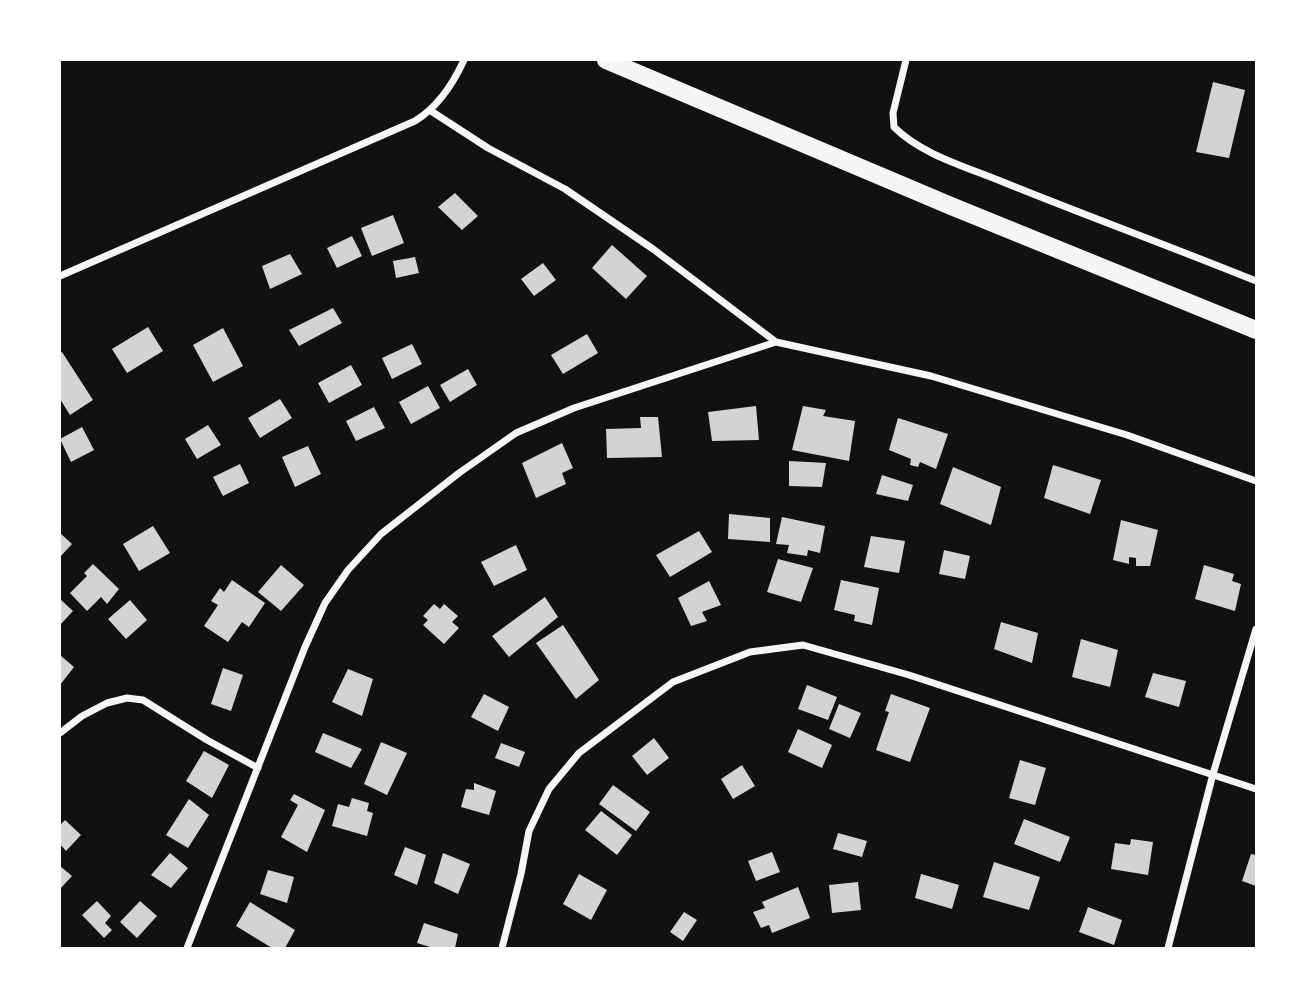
<!DOCTYPE html>
<html>
<head>
<meta charset="utf-8">
<style>
	body { margin:0 }
	#map { position:relative; width:1316px; height:1008px; overflow:hidden; background:#111; font-family:"Archivo Narrow",sans-serif }
	canvas { display:block }
	.frame { position:absolute; inset:0; border:61px solid #fff; pointer-events:none }
</style>
</head>
<body>
<div id="map">
<canvas width="1316" height="1008"></canvas>
<div class="frame"></div>
</div>
<script>
const c = document.querySelector('canvas').getContext('2d');
c.lineJoin = 'round';
function fill(path, color) {
  c.fillStyle = color;
  c.fill(path, 'evenodd');
}
function trace(path, color, width, dash) {
  c.strokeStyle = color;
  c.lineWidth = width;
  c.lineCap = dash ? 'butt' : 'round';
  c.setLineDash(dash || []);
  c.stroke(path);
}
fill(new Path2D(`
	M1213,82L1245,90L1229,158L1196,152Z
	M455,193L478,216L462,230L438,207Z
	M393,215L404,243L372,256L361,228Z
	M352,236L362,256L337,268L327,248Z
	M612,245L647,276L626,299L592,268Z
	M290,254L302,274L270,289L262,266Z
	M415,257L419,273L396,278L393,261Z
	M543,263L556,280L534,296L521,279Z
	M333,308L342,323L299,346L289,330Z
	M148,327L163,351L127,373L112,349Z
	M223,328L243,366L213,382L193,345Z
	M587,334L598,353L563,374L551,355Z
	M412,344L422,364L392,379L382,358Z
	M62,352L93,400L70,415L60,399V353Z
	M351,365L362,385L329,403L318,383Z
	M468,369L477,385L450,402L440,385Z
	M428,386L440,408L411,424L399,402Z
	M280,399L292,418L260,438L248,418Z
	M756,406L759,440L712,441L708,412Z
	M803,406L826,410L823,416L855,421L849,461L792,450Z
	M374,407L385,428L356,441L346,421Z
	M640,417H658L662,457L607,458L606,429L641,428Z
	M898,418L948,434L936,469L920,462L918,467L910,465L911,459L889,450Z
	M208,425L221,445L197,459L185,439Z
	M82,427L94,450L71,462L60,439Z
	M562,443L573,468L562,473L566,484L536,498L522,463Z
	M308,446L321,474L295,487L282,457Z
	M789,461L826,463L822,487L789,486Z
	M240,464L249,483L223,496L213,477Z
	M1053,465L1101,480L1090,514L1044,498Z
	M953,467L1001,487L991,525L940,504Z
	M882,475L913,485L908,501L876,494Z
	M729,514L770,518V542L728,539Z
	M782,517L825,526L820,553L808,550L807,556L787,553L789,545L776,544Z
	M1121,520L1158,530L1150,566H1136V558L1129,557V564L1113,560Z
	M153,526L170,553L139,571L123,544Z
	M699,531L712,552L670,577L656,555Z
	M60,533L72,544L60,557Z
	M871,536L905,541L899,573L864,567Z
	M516,545L527,570L494,586L481,562Z
	M944,550L970,556L965,579L939,574Z
	M778,559L813,568L801,602L767,592Z
	M93,564L119,589L107,604L101,597L87,611L70,593L87,576L84,573Z
	M281,565L304,585L281,611L258,592Z
	M1204,565L1234,574L1232,581L1241,584L1235,611L1195,599Z
	M232,580L265,603L249,627L242,622L228,642L204,626L218,605L211,601L220,588L224,592Z
	M841,580L879,588L872,625L854,621L855,615L834,610Z
	M709,581L721,605L702,612L707,621L691,626L678,598Z
	M545,597L558,617L509,657L492,636Z
	M60,599L73,611L60,625Z
	M130,600L147,620L126,639L108,619Z
	M434,604L440,609L444,604L458,616L452,622L459,628L444,644L423,625L428,620L423,616Z
	M1001,622L1038,633L1032,663L994,649Z
	M563,625L599,680L576,699L536,643Z
	M1081,639L1118,650L1110,687L1072,677Z
	M60,655L74,667L60,685Z
	M223,668L243,675L231,711L211,704Z
	M348,669L373,679L362,716L332,702Z
	M1153,673L1186,681L1179,707L1145,697Z
	M807,685L837,697L828,720L798,709Z
	M484,694L509,707L498,731L471,717Z
	M891,694L930,708L910,762L876,750L889,712L885,711Z
	M839,704L861,713L850,738L829,729Z
	M798,729L832,745L822,768L788,752Z
	M323,733L362,749L351,768L315,752Z
	M654,738L669,758L647,775L632,756Z
	M381,742L407,753L387,795L364,784Z
	M501,743L525,752L519,767L495,758Z
	M204,751L229,765L212,798L186,781Z
	M1020,760L1046,768L1035,805L1009,798Z
	M742,765L755,786L733,799L721,779Z
	M474,783L496,791L489,815L461,807L466,789L474,790Z
	M613,785L650,812L636,831L599,804Z
	M294,794L325,810L307,852L281,837L298,805L290,800Z
	M352,798L369,803L367,811L373,813L367,836L332,826L338,804L349,807Z
	M189,799L209,815L188,848L166,835Z
	M601,811L632,835L617,855L585,830Z
	M1024,819L1070,837L1060,862L1014,844Z
	M65,820L81,835L66,851L60,844V825Z
	M838,833L867,841L862,857L833,849Z
	M1131,839L1153,842L1148,875L1111,869L1115,843L1130,845Z
	M405,847L426,855L417,885L394,875Z
	M772,852L780,872L756,881L748,861Z
	M170,853L188,868L171,888L151,875Z
	M443,853L470,864L458,894L434,883Z
	M1251,854L1256,855V886L1242,881Z
	M994,862L1040,877L1029,910L983,897Z
	M60,866L72,876L60,889Z
	M268,870L294,877L287,903L260,894Z
	M579,874L607,890L591,920L563,904Z
	M921,874L959,885L952,909L915,898Z
	M858,882L861,910L832,913L829,885Z
	M798,887L810,918L772,933L769,925L761,928L753,912L765,908L762,902Z
	M97,901L111,916L105,923L112,930L104,938L82,915Z
	M140,901L157,916L137,938L120,922Z
	M250,902L295,930L285,948H272L236,926Z
	M1088,907L1122,920L1114,945L1079,932Z
	M684,912L697,920L683,941L670,932Z
	M424,923L458,934L455,948H429L430,947L417,943Z`), '#d3d3d3');
trace(new Path2D(`
	M906,60L893,113L894,127C922,155 967,167 1003,182C1087,216 1172,247 1256,281
	M431,111L488,148L565,189L653,249L776,342
	M60,276L415,121C438,107 453,84 464,60
	M60,733L82,716L107,703L127,698L143,700L207,740L258,768
	M187,948L305,647L325,603L348,570L381,534L459,473L516,433L574,408L776,342L931,376L1127,435L1256,481
	M502,948L521,874L529,831L549,789L579,753L673,682L750,652L803,645L909,675L1256,789
	M1168,948L1213,774L1256,629`), '#f5f5f5', 7);
trace(new Path2D(`
	M606,60L951,206L1256,330`), '#f5f5f5', 18);
</script>
</body>
</html>
